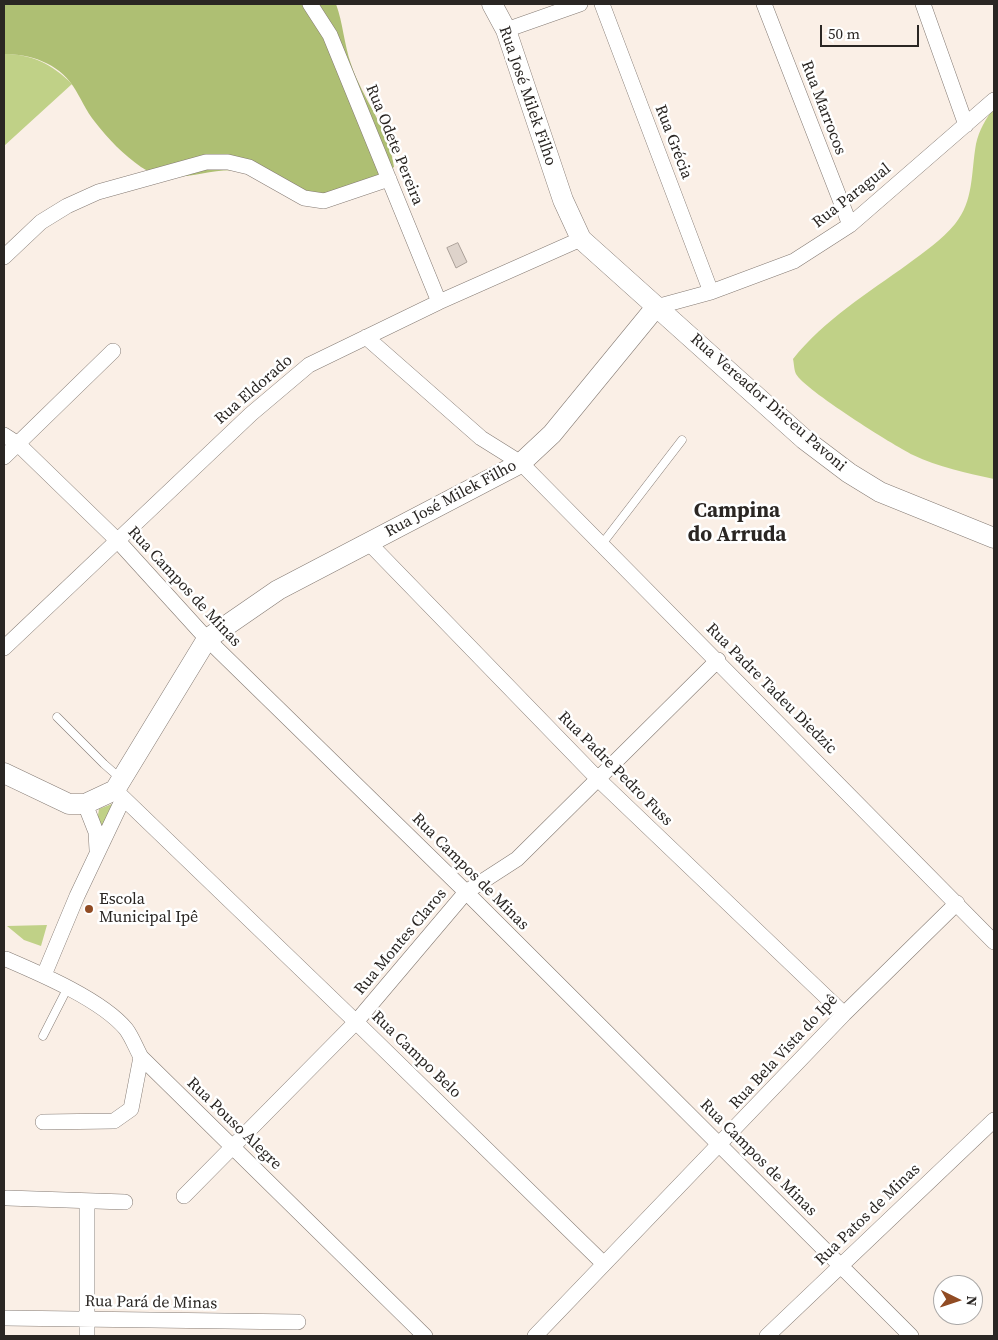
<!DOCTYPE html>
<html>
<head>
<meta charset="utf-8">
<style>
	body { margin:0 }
	#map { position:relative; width:998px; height:1340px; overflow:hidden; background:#faefe6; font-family:"Source Serif 4",serif }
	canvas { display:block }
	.frame { position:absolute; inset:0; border:5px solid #2a2623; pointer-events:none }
	.north { position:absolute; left:933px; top:1275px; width:50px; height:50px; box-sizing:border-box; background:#fff; border:1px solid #aaa8a7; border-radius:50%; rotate:94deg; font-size:14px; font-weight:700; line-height:20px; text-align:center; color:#2a2623 }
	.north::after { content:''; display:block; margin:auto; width:18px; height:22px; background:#914b23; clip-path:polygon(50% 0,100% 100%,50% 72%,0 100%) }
	.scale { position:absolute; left:820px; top:25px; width:99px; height:22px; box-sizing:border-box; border:2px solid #2a2623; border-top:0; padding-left:6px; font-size:15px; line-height:18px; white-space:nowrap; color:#2a2623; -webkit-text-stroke:4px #fff; paint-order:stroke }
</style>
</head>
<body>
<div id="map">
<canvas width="998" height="1340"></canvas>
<div class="frame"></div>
<div class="north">N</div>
<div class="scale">50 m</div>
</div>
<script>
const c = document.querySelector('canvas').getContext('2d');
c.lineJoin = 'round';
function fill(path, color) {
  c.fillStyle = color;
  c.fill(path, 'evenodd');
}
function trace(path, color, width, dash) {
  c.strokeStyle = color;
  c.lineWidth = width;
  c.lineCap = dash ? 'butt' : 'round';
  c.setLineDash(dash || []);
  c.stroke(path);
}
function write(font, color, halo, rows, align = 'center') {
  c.font = font + ' "Source Serif 4",serif';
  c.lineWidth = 5;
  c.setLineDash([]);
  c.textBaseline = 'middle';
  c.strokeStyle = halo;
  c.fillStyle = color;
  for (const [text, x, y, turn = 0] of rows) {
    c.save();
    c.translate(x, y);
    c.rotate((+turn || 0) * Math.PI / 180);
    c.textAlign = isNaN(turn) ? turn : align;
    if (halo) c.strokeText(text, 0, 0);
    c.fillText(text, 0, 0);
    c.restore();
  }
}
fill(new Path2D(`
	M4,54C32,54 52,64 72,84L4,146Z
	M994,107V479C967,473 938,467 913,455C893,445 805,390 796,374C794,370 794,363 793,359C824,320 868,293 908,264C924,252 942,240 955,224C974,201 971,172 976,144C979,130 986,119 994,107Z
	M112,804L114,807L104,830L97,822L99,809Z
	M47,925L41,946L24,940L7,926Z`), '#c0d187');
fill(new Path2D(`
	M4,4H336C343,23 344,44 351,64C363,100 389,129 394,167C381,175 334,199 321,198C315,197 308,193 302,192C283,185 261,174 241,171C207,166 174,189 141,167C124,155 108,139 95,122C86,111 81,98 73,86C58,63 30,54 4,54Z`), '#aebf73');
const building = new Path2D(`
	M458,243L467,262L456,268L447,248Z`);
fill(building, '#ded3cb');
trace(building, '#aa9f97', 1);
const lane = new Path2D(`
	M602,544L682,440
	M57,717L104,764L121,779
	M43,1036L67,989`);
const street = new Path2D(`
	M310,4L330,35L439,302
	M602,4L711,292
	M764,4L850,225
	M923,4L966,125
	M506,30L580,4
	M4,257L41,222L67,206L98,192L206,162H228L249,167L304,198L324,201L389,179
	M656,307L711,292L794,261L850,225L994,100
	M366,337L481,438L521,463L994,942
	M4,435L18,444L118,541L207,639L466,892L911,1336
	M4,457L113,351
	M369,543L598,779L844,1014
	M4,648L251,414L309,365L439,302L581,239
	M115,790L356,1022L604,1264
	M85,804L96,832L97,850
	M6,959C41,974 102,1000 126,1029C132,1037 136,1048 141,1057L425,1336
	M44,975L77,896L123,799
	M43,1122L114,1121L131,1109L141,1057
	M184,1196L356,1022L466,892L517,859L718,660
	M7,1198L125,1202
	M87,1201V1336
	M4,1318L298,1322
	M535,1336L844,1014L957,903
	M767,1336L994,1120`);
const secondary = new Path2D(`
	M492,4L506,30L563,200L581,239L804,439L849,473L880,492L994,538
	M4,773L69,804H85L115,790L207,639L278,590L521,463L552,434L656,307`);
trace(lane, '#847a73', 9);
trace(street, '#847a73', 16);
trace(secondary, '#847a73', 21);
trace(lane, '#fff', 8);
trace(street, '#fff', 15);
trace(secondary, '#fff', 20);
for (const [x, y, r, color] of [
	[89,909,5,"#914b23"]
]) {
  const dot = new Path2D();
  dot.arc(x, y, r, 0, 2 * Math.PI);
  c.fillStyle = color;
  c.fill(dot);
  trace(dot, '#fff', 2);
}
write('16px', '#2a2623', '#fff', [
	["Rua José Milek Filho",527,96,71],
	["Rua Marrocos",823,108,69],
	["Rua Grécia",673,142,69],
	["Rua Odete Pereira",394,145,68],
	["Rua Paragual",852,196,-38],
	["Rua Eldorado",254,390,-41],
	["Rua Vereador Dirceu Pavoni",768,403,41],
	["Rua José Milek Filho",451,499,-28],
	["Rua Campos de Minas",184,587,47],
	["Rua Padre Tadeu Diedzic",771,689,45],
	["Rua Padre Pedro Fuss",615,769,45],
	["Rua Campos de Minas",470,872,45],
	["Rua Montes Claros",401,942,-50],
	["Rua Bela Vista do Ipê",784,1052,-47],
	["Rua Campo Belo",416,1055,44],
	["Rua Pouso Alegre",234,1124,44],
	["Rua Campos de Minas",758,1158,45],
	["Rua Patos de Minas",868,1215,-44],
	["Rua Pará de Minas",151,1303,1]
]);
write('16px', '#2a2623', '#fff', [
	["Escola",99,900],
	["Municipal Ipê",99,918]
], 'left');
write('bold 21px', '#2a2623', '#fff', [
	["Campina",737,512],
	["do Arruda",737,536]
]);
</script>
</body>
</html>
